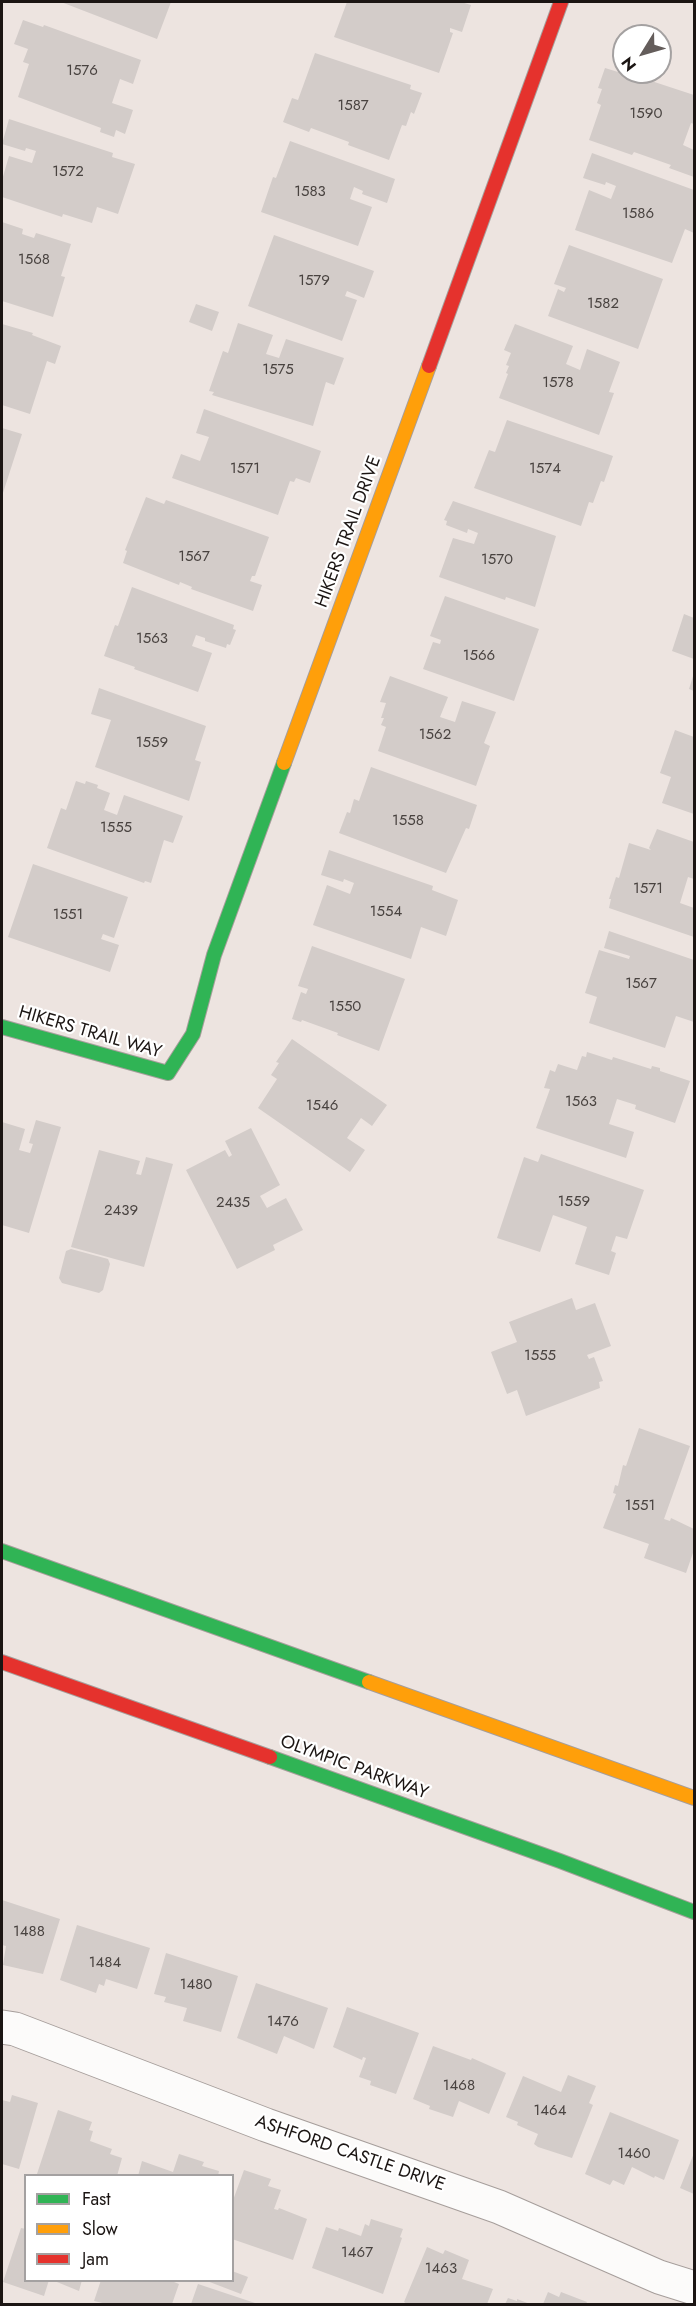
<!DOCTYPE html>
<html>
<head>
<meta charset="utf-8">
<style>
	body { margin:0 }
	#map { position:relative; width:696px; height:2306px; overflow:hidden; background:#ede4e0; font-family:Jost,sans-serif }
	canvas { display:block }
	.frame { position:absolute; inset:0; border:3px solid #1b1513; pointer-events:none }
	.legend { position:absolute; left:24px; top:2174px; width:210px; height:108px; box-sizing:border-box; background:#fff; border:2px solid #a4a1a1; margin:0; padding:8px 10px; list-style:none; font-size:18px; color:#1b1513 }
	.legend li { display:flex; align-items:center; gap:12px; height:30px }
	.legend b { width:30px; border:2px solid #a4a1a1 }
	.north { position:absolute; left:612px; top:24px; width:60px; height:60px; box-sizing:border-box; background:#fff; border:2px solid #a4a1a1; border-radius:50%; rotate:233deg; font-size:16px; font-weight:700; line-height:24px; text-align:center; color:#1b1513 }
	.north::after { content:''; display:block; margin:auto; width:21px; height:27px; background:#645d5b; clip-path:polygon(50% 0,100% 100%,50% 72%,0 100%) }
</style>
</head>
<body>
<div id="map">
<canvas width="696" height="2306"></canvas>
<div class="frame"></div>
<ul class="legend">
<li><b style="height:8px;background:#30b455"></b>Fast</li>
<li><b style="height:8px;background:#ff9f0a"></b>Slow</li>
<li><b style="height:8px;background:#e5322d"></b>Jam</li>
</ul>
<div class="north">N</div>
</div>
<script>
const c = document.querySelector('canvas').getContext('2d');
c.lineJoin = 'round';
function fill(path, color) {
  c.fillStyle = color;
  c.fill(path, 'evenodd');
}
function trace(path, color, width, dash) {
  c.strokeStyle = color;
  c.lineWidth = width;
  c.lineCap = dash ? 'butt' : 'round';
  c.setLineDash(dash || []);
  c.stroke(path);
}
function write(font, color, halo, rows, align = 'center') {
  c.font = font + ' Jost,sans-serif';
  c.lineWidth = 4.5;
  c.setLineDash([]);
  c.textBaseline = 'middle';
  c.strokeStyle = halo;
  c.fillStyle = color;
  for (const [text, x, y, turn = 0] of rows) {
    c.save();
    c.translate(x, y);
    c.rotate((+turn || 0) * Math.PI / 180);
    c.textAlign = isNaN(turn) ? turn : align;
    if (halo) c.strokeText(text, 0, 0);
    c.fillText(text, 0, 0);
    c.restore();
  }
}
fill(new Path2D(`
	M61,2H171L157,39Z
	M347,2H399L404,3L405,2H461L471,5L462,32L450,28V32L453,33L439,73L334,37Z
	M23,20L43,27L44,25L141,60L133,84L120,79L112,103L133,110L125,134L116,130L114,137L100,132L101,128L18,97L29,64L23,62L28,49L14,44Z
	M315,53L411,85L410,89L422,93L414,114L411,112L406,126L402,125L389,160L348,145L349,142L311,128L309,132L283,122L292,98L298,100Z
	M605,68L618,72L619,68L624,72L694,95V124L691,123L683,145L694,150V177L669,168L671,165L634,152L632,155L589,140L601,105L597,103L602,89L598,88Z
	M9,119L113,153L112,157L135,164L118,214L97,207L92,223L63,214L62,217L2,197V180L9,156L32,163L36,151L26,148L25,151L2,144Z
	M290,141L395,179L387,203L362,194L363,191L354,187L350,199L372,207L358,246L261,212L273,177L276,178Z
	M592,153L694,190V233L685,229L672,263L575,230L589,190L611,199L616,186L606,182L605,185L583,178Z
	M2,222L23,229L22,234L34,238L36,233L71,244L61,276L65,277L53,317L2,301Z
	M274,235L374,271L364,298L347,291L345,296L357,300L342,341L248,306Z
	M569,245L663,279L638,349L548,316L558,289L564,292L566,288L554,284Z
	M196,304L219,312L212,331L189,322Z
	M238,323L273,335L266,354L279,358L286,339L344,358L334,385L326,382L313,426L212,395L214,392L209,391L223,351L228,353Z
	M2,324L33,333L32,335L61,346L55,364L47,361L30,414L2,405Z
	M515,324L573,346L566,364L580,370L587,349L620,362L609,392L614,393L599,435L499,398L508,374L506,373L509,366L506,365L511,353L504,350Z
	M204,409L321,451L310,483L296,478L294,482L290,481L278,515L172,478L181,454L200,461L209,437L196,433Z
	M507,420L613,456L604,482L601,481L593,503L589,502L581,526L474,488L489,450L495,452Z
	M2,428L22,434L2,496Z
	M146,497L164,504L166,500L269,537L255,576H252L250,581L262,585L253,611L191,589L192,587L180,582L179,585L123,563L127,551L125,550Z
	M453,501L556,536L535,607L506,597L505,600L439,577L453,538L474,544L478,533L468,529L467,533L446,525L447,521L444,520Z
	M132,587L234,625L233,629L236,630L230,645L227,644L226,648L205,641V638L196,635L192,646L212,653L198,692L134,669L135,667L104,656L115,625L118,626Z
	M445,596L539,629L514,701L423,669L433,642L440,644L441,640L430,636Z
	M684,614L694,618V659L672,651Z
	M694,673V691L689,689Z
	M390,676L448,697L440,717L455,722L462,701L496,712L484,743L490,746L476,786L378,751L386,727L381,725L384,718H381L386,703L380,702Z
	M99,688L206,726L195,760L201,762L189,801L95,767L111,720L91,714Z
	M675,730L694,737V814L662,803L671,777L660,773Z
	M371,767L477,805L469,829L466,828L446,873L339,833L347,812L350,813L354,799L359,801Z
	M76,781L85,784L86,781L98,785L97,788L110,793L104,810L117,815L124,795L183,816L173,843L164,840L151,883L145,881L144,883L47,848L61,808L66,810Z
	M657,829L694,842V879L688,877L680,903L694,908V937L609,908L611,899H609L616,877L619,878L629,843L651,850L649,848Z
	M329,850L433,886L432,890L458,900L446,936L421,927L411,959L313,925L327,885L350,894L354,883L344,879L343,882L321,875Z
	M33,864L128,897L114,938L103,934L101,939L119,945L110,972L8,937Z
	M609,931L694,960V1022L676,1016L665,1048L589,1023L597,997L585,993L599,950L629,959L630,956L604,948Z
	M312,946L405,979L379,1051L337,1035L338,1033L302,1020L301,1022L292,1019L301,992L306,994L308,989L298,986Z
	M292,1039L387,1105L372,1126L361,1118L347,1138L365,1150L350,1172L258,1108L277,1079L271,1075L279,1063L276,1062Z
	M587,1052L612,1060L613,1057L651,1069L652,1066L660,1068V1071L690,1081L675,1123L635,1109L636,1105L617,1099L609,1124L634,1132L626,1158L536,1128L550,1089L544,1088L550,1070L555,1072L558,1064L577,1070L582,1056L586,1057Z
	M36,1120L61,1127L29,1233L2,1225V1122L25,1129L19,1150L30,1153L33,1144L29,1143Z
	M251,1128L280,1185L260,1196L267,1208L286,1198L303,1230L273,1245L275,1250L237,1269L186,1170L225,1150L229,1157L232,1155L225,1141Z
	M99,1150L140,1161L136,1174L141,1175L146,1157L173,1164L144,1267L71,1247Z
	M541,1154L644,1190L627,1239L616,1236L611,1251L616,1253L609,1275L575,1264L587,1227L553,1215L540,1252L497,1238L524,1157L538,1162Z
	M71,1249L108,1259L110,1264L103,1290L99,1293L62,1283L59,1278L66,1251Z
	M572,1298L576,1310L595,1303L611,1346L587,1355L589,1359L594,1357L603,1381L599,1382L600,1388L526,1416L517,1390L507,1394L491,1352L517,1342L509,1322Z
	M639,1428L690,1446L664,1519L670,1521L671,1518L694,1529V1550L686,1573L644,1558L649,1544L603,1528L616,1494L613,1493L615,1485L618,1486L623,1465L626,1466Z
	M2,1900L60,1919L43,1974L3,1965L6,1946L2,1945Z
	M77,1925L150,1948L137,1989L106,1979L104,1986L99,1984L96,1993L60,1980Z
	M166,1953L238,1976L221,2032L183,2021L187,2008L164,2002L166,1997L154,1994Z
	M256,1983L328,2008L314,2049L284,2036L277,2054L237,2038Z
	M347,2007L419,2033L396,2094L370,2085L371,2081L359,2077L366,2058L363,2057L362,2060L333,2047Z
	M433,2046L471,2060L472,2058L506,2073L489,2114L459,2101L453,2117L429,2109L430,2106L413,2099Z
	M568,2075L596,2086L589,2103L593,2105L572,2158L538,2147L534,2144L538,2134L517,2125L518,2122L506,2117L523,2076L561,2092Z
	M12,2095L38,2103L19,2169L2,2164V2100L10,2102Z
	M58,2110L92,2122L89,2130L93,2131L90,2141L112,2149L110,2154L122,2158L117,2176L37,2174Z
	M610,2112L679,2140L664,2180L655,2176L654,2178L632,2167L624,2185L613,2180L610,2185L585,2174Z
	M694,2153V2194L680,2188Z
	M179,2154L204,2162L202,2166L219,2171L218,2176H138L142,2161L173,2172Z
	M244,2170L271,2179L268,2186L281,2190L274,2209L278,2210L279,2208L307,2219L293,2260L232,2239V2203Z
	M371,2219L403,2229L400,2237L402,2238L383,2294L312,2268L326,2227L338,2231L339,2228L361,2236L365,2224L369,2226Z
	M21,2228L26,2229V2280H49L44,2296L3,2282Z
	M427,2247L443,2254L445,2250L469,2260L462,2279L493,2289L487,2304H407L404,2302Z
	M232,2271L248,2277L241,2294L207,2281L232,2280Z
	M52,2280H82L79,2291Z
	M101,2280H169L179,2284L172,2304H107L94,2301Z
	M198,2284L258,2304H191Z
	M548,2292L559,2297L561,2292L587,2302L586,2304H543Z
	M508,2298L517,2301V2299L530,2304H505Z`), '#d3ccc9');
const street = new Path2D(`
	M2,2027L15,2029L266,2125L499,2207L659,2277L694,2288`);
const fast = new Path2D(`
	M2,1027L168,1073L193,1034L214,955L284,763
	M2,1551L369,1682
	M270,1757L560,1861L694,1912`);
const slow = new Path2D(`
	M284,763L429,366
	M369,1682L694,1798`);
const jam = new Path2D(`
	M429,366L561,2
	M2,1662L270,1757`);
trace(street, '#a69e9b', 35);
trace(fast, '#a69e9b', 16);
trace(slow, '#a69e9b', 16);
trace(jam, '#a69e9b', 16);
trace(street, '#fcfbfa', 33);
trace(fast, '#30b455', 14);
trace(slow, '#ff9f0a', 14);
trace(jam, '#e5322d', 14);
write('15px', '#494340', null, [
	["1576",82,71],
	["1587",353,106],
	["1590",646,114],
	["1572",68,172],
	["1583",310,192],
	["1586",638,214],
	["1568",34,260],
	["1579",314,281],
	["1582",603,304],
	["1575",278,370],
	["1578",558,383],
	["1571",245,469],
	["1574",545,469],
	["1567",194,557],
	["1570",497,560],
	["1563",152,639],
	["1566",479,656],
	["1562",435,735],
	["1559",152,743],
	["1558",408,821],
	["1555",116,828],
	["1571",648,889],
	["1554",386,912],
	["1551",68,915],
	["1567",641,984],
	["1550",345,1007],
	["1563",581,1102],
	["1546",322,1106],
	["1559",574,1202],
	["2435",233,1203],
	["2439",121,1211],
	["1555",540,1356],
	["1551",640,1506],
	["1488",29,1932],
	["1484",105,1963],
	["1480",196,1985],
	["1476",283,2022],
	["1468",459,2086],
	["1464",550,2111],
	["1460",634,2154],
	["1467",357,2253],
	["1463",441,2269]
]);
write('18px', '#1b1513', '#fff', [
	["HIKERS TRAIL DRIVE",349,532,-70],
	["HIKERS TRAIL WAY",90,1033,16],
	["OLYMPIC PARKWAY",354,1768,20],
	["ASHFORD CASTLE DRIVE",350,2154,19]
]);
</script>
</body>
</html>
